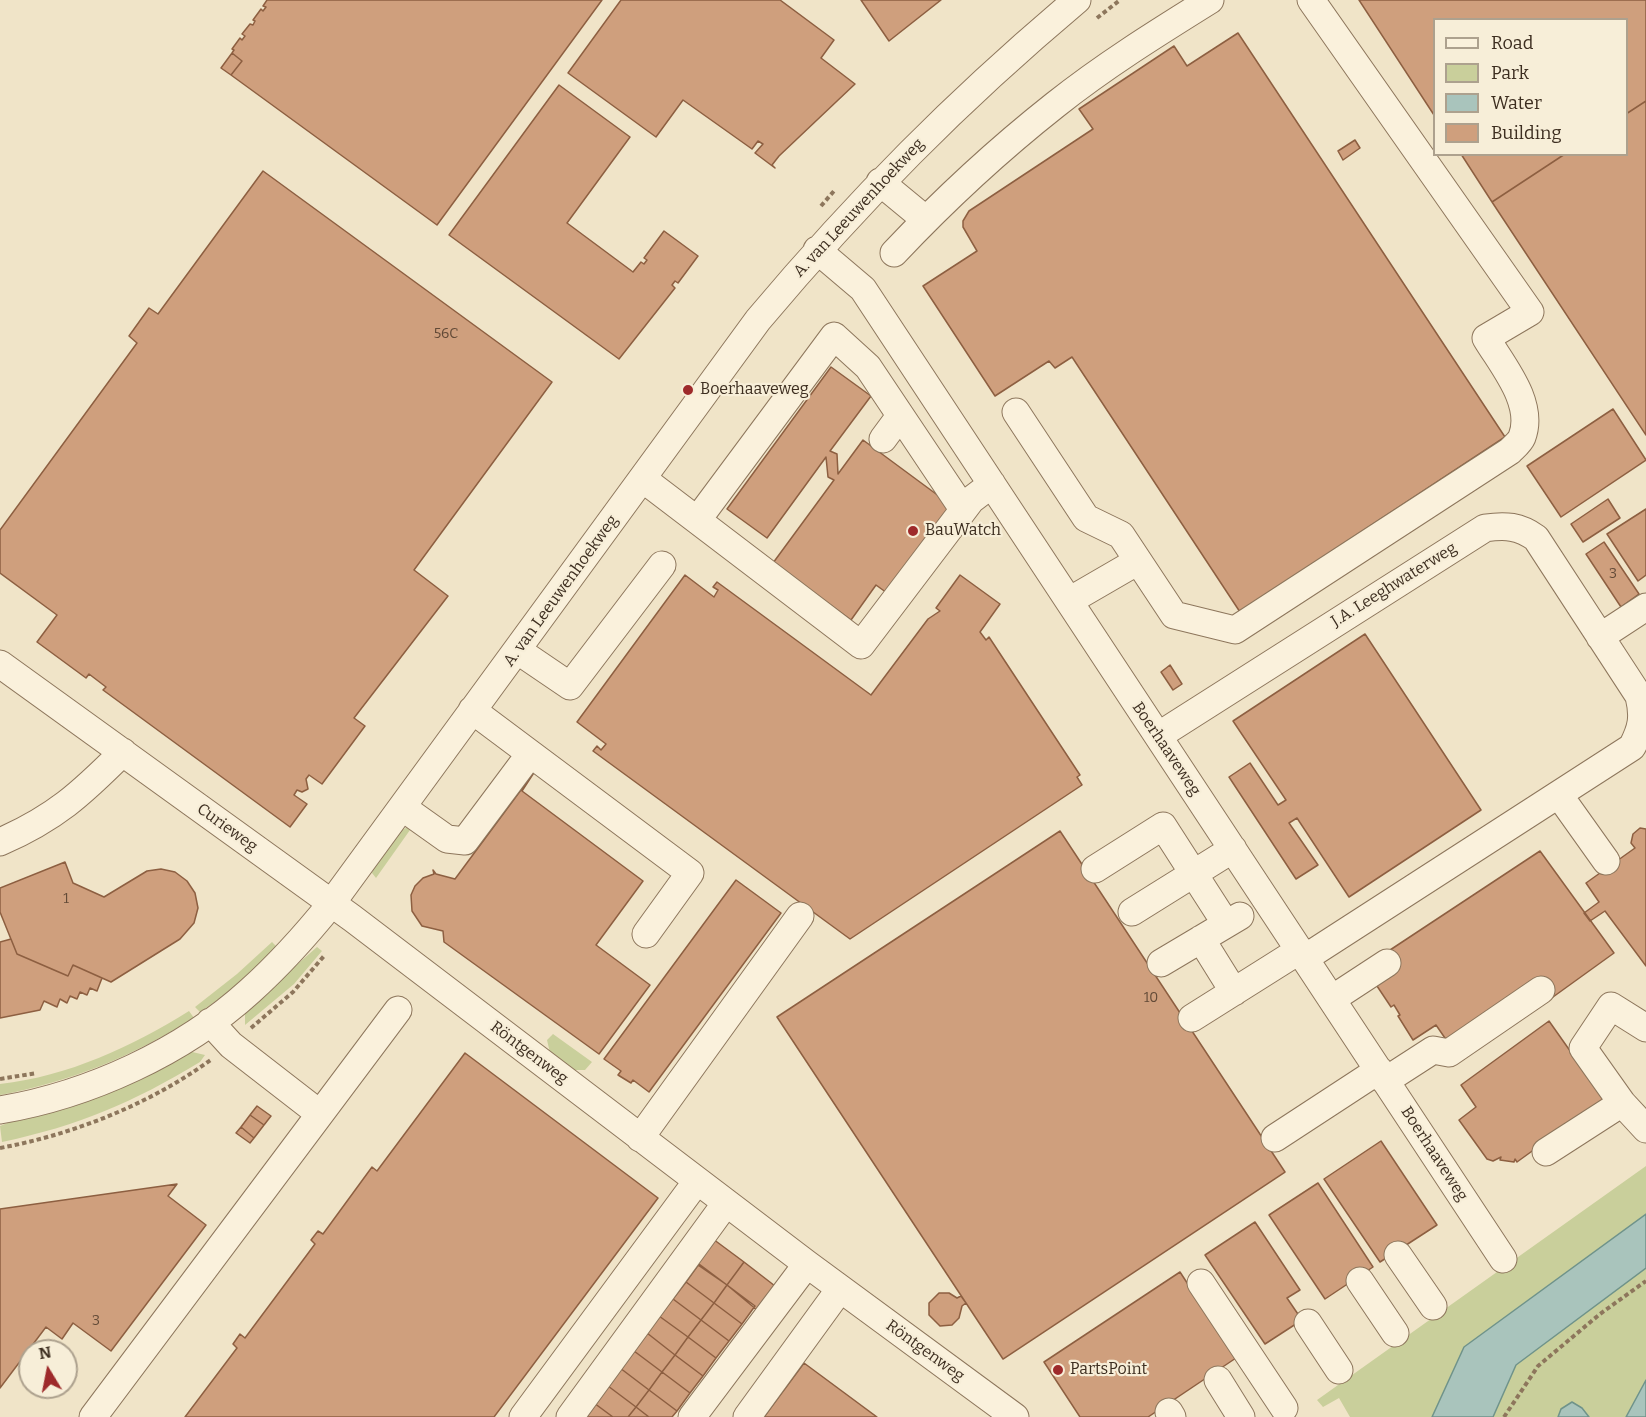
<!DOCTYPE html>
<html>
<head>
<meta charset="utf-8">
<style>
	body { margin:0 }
	#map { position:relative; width:1646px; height:1417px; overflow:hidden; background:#f0e4c8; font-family:Bitter,serif }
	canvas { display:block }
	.legend { position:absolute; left:1433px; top:18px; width:195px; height:138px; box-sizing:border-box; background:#f7eed8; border:2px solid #ada18e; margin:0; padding:8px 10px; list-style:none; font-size:18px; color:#3d2e20 }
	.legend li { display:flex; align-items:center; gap:12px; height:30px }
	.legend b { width:30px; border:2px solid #ada18e }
	.north { position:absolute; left:18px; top:1339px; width:60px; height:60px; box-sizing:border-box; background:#f7eed8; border:2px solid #ada18e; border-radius:50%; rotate:350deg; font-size:16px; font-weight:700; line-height:24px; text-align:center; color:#3d2e20 }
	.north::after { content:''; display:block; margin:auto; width:21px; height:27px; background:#9e2a2b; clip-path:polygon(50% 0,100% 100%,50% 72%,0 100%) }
</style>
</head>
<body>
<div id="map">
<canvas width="1646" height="1417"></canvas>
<ul class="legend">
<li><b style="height:8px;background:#faf1dc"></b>Road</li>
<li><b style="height:16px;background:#c9cf9b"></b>Park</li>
<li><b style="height:16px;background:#a9c4bc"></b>Water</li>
<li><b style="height:16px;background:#cf9f7d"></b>Building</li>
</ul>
<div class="north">N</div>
</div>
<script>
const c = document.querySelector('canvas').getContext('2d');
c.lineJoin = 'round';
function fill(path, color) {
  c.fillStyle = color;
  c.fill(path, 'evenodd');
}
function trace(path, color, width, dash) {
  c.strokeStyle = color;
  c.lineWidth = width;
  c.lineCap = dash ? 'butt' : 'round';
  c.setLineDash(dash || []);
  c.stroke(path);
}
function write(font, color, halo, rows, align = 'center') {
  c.font = font + ' Bitter,serif';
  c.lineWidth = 4.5;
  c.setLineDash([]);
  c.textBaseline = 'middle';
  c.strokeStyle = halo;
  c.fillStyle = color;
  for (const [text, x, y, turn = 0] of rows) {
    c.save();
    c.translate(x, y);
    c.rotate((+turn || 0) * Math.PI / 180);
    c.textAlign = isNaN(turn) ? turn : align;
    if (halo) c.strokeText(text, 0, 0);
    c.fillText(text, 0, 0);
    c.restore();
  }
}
fill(new Path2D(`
	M409,827L410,830L376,878L372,873C378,858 392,831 409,827Z
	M272,942L277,947L225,995L200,1012L195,1007L237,974Z
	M317,947L322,951L294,984L245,1025V1013L251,1005Z
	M189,1011L194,1018C133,1056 70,1082 0,1095V1084C69,1076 131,1047 189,1011Z
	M553,1034L592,1062L585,1070H574L550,1053L547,1040Z
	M188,1051L205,1055L200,1062C134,1102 78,1126 2,1142L0,1126Z
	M1646,1166V1214L1464,1347L1432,1417H1350L1339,1398L1323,1407L1317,1400Z
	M1646,1268V1380L1626,1417H1493L1516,1365Z`), '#c9cf9b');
const water = new Path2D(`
	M1646,1214V1268L1516,1365L1493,1417H1432L1464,1347Z
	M1646,1380V1417H1626Z
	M1572,1402L1582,1408L1589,1417H1558L1561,1409Z`);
fill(water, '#a9c4bc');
trace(water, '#6f938a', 1.5);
const building = new Path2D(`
	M267,0H602L437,225L231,75L242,61L232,53L234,50L232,49L240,38L242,40L245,36L242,34L250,24L253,25L255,21L253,20L261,9L263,11L266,7L263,6Z
	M621,0H780L834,40L821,58L855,84L779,156L772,165L775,168L755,153L763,144L758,141L752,149L683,100L656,137L568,73Z
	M861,0H941L889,41Z
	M1359,0H1646V101L1626,114V20H1434V115Z
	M1238,33L1505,437L1240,612L1072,357L1055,368L1049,361L995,396L923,286L977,251L963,227V221L969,211L1093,129L1079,109L1174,46L1187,66Z
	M232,53L242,61L231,75L221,68Z
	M559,85L630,137L567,223L633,272L641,262L644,264L647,260L644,258L664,231L698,256L678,283L675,281L672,285L675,288L619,359L449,235Z
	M1646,101V435L1492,202L1565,154H1626V114Z
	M1355,140L1360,148L1343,160L1338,151Z
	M1461,154H1565L1492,202Z
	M263,171L552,382L414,570L448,596L354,718L365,726L322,784L309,775L306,779L308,789L302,792L297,790L294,795L307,804L290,827L103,690L106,687L89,674L86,678L37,642L57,615L0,573V530L137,343L129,336L149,308L158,314Z
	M831,367L871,396L830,451L837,454L838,474L863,440L951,505L887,593L876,585L851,620L773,563L834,480L828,477L826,457L767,538L727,509Z
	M1613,409L1646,460L1561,517L1527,466Z
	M1608,499L1620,518L1583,542L1571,524Z
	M1646,509V575L1638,581L1607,534Z
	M1604,542L1639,594L1621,607L1586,554Z
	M685,575L714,597L718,590L713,587L717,582L871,695L928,619L940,611L936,608L960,575L1000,604L980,632L986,640L989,637L1080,775L1077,777L1082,785L850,939L593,751L597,746L601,750L606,744L577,722Z
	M1365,634L1481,810L1349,897L1297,818L1289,823L1318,865L1296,879L1229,777L1250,763L1278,805L1286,800L1233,721Z
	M1170,665L1182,684L1173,690L1161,672Z
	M535,771L522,791L643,881L596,945L650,985L599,1054L444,942L443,931L422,926L412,911L411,895L415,886L423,878L434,874L433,870L436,874L455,879Z
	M1640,828L1646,829V966L1605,911L1590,921L1584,913L1599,902L1586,883L1635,848L1631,843L1633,834Z
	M1060,831L1285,1172L1003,1359L777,1017Z
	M1540,851L1614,953L1553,997L1540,980L1447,1041L1436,1025L1413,1040L1398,1016L1400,1015L1394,1005L1391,1007L1375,983L1387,952Z
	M65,862L73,883L104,897L147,871L161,869L175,872L187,881L195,893L198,908L194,923L180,939L111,982L73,965L68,976L17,954L0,912V888Z
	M736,880L781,913L649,1092L633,1080L631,1083L618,1075L621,1071L604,1059Z
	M11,939L17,954L54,970L68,976L73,965L102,978L97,991L90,988L87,995L80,992L77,999L70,996L67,1003L60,999L57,1007L44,1001L40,1010L0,1018V942Z
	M1549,1021L1604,1099L1517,1162L1515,1159L1514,1162L1500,1160L1501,1157L1493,1161L1487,1159L1459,1120L1476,1107L1461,1085Z
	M465,1053L658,1198L494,1417H185L237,1348L233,1344L240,1334L245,1338L315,1244L311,1240L318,1231L323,1234L372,1167L377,1171Z
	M257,1106L271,1116L264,1125L250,1115Z
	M250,1115L264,1125L254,1138L241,1127Z
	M241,1127L254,1138L250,1143L236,1133Z
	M1381,1141L1437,1225L1380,1262L1324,1179Z
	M1318,1183L1373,1267L1325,1299L1269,1215Z
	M177,1184L168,1196L206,1225L111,1351L73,1323L62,1339L46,1327L0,1388V1209Z
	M1255,1222L1300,1290L1287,1298L1302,1320L1265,1344L1205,1255Z
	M713,1239L744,1262L727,1285L695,1263Z
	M744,1262L775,1286L757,1310L727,1285Z
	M699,1264L727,1285L714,1303L686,1282Z
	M1180,1272L1236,1358L1148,1417H1080L1044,1362Z
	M686,1282L714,1303L701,1320L673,1299Z
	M727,1285L755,1306L742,1324L714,1303Z
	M939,1293H949L957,1298L961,1296L966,1303L962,1306L959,1318L952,1325L940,1326L929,1315V1303Z
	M673,1299L701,1320L688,1337L659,1316Z
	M714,1303L742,1324L729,1341L701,1320Z
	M659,1316L688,1337L675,1355L647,1333Z
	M701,1320L729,1341L716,1358L688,1337Z
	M647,1333L675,1355L662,1372L634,1351Z
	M688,1337L716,1358L703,1376L675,1355Z
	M634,1351L662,1372L649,1390L620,1368Z
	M675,1355L703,1376L690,1393L662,1372Z
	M804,1363L877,1417H764Z
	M620,1368L649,1390L636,1407L608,1386Z
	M662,1372L690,1393L677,1411L649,1390Z
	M608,1386L636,1407L628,1417H613L594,1403Z
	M649,1390L677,1411L672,1417H649L636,1407Z
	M594,1403L613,1417H584Z
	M636,1407L649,1417H628Z`);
fill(building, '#cf9f7d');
trace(building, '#8d5f41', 1.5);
const minor = new Path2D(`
	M880,182L926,220
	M817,250L863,289L1503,1259
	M894,253C944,200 998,150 1055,105C1104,66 1157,33 1210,0
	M1016,412L1086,518L1121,535L1174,615L1235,630L1510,451C1514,447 1520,442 1522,437C1535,403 1502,365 1486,338L1530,312L1311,0
	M883,439L900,416
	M643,479L861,645L971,500L992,484
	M698,519L834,336L868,367L963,509
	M1069,601L1138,561
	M1600,637L1646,607
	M517,650L570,686L662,565
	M0,664L352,918L807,1264L1015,1417
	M472,710L690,873L646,934
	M1158,736L1485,528C1506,525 1519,526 1536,538L1639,696C1644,717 1642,728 1632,747L1305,958
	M1559,795L1606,861
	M402,807L447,839L465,841L530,754
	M0,842C55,818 81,794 123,752
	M1095,869L1163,826L1226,924
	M1132,912L1233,849
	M1201,939L1234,992
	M1161,963L1240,916
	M1332,999L1387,963
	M1192,1018L1300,950
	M210,1022L231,1045L320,1114
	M1385,1081L1433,1050L1449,1053L1541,990
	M1622,1103L1583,1048L1611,1006L1646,1028
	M0,1110C89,1095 183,1052 250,991C280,964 306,935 331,904L758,320C858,201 958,100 1077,0
	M640,1138L800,916
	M1275,1138L1379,1070
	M1546,1152L1622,1103L1646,1129
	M1398,1255L1433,1306
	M1360,1281L1395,1333
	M1201,1283L1284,1408
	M1308,1323L1339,1370
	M1218,1380L1241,1417
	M1169,1412L1172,1417
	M93,1417L398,1010
	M523,1417L697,1181
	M570,1417L726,1203
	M692,1417L807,1264
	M747,1417L840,1289`);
trace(minor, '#8d765c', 29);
trace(new Path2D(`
	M1097,18L1120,0
	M821,206L834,191
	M251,1028L293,992L324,956
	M0,1079L37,1073
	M0,1148C75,1134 150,1104 212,1059
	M1504,1417L1538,1366L1600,1314L1646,1281`), '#8d765c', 4, [4.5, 3]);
trace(minor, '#faf1dc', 27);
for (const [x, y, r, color] of [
	[688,390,6,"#9e2a2b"],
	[913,531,6,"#9e2a2b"],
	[1058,1370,6,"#9e2a2b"]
]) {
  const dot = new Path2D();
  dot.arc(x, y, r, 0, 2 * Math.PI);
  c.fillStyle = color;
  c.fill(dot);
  trace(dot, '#f7eed8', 2);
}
write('14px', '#624a37', null, [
	["56C",446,334],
	["3",1613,574],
	["1",66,899],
	["10",1151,998],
	["3",96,1321]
]);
write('16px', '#3d2e20', '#f7eed8', [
	["A. van Leeuwenhoekweg",859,208,-47],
	["J.A. Leeghwaterweg",1394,585,-32],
	["A. van Leeuwenhoekweg",561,591,-54],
	["Boerhaaveweg",1166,749,56],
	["Curieweg",227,828,36],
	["Röntgenweg",529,1053,37],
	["Boerhaaveweg",1434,1154,57],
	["Röntgenweg",925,1351,36]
]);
write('16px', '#3d2e20', '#f7eed8', [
	["Boerhaaveweg",700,390],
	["BauWatch",925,531],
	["PartsPoint",1070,1370]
], 'left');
</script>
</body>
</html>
